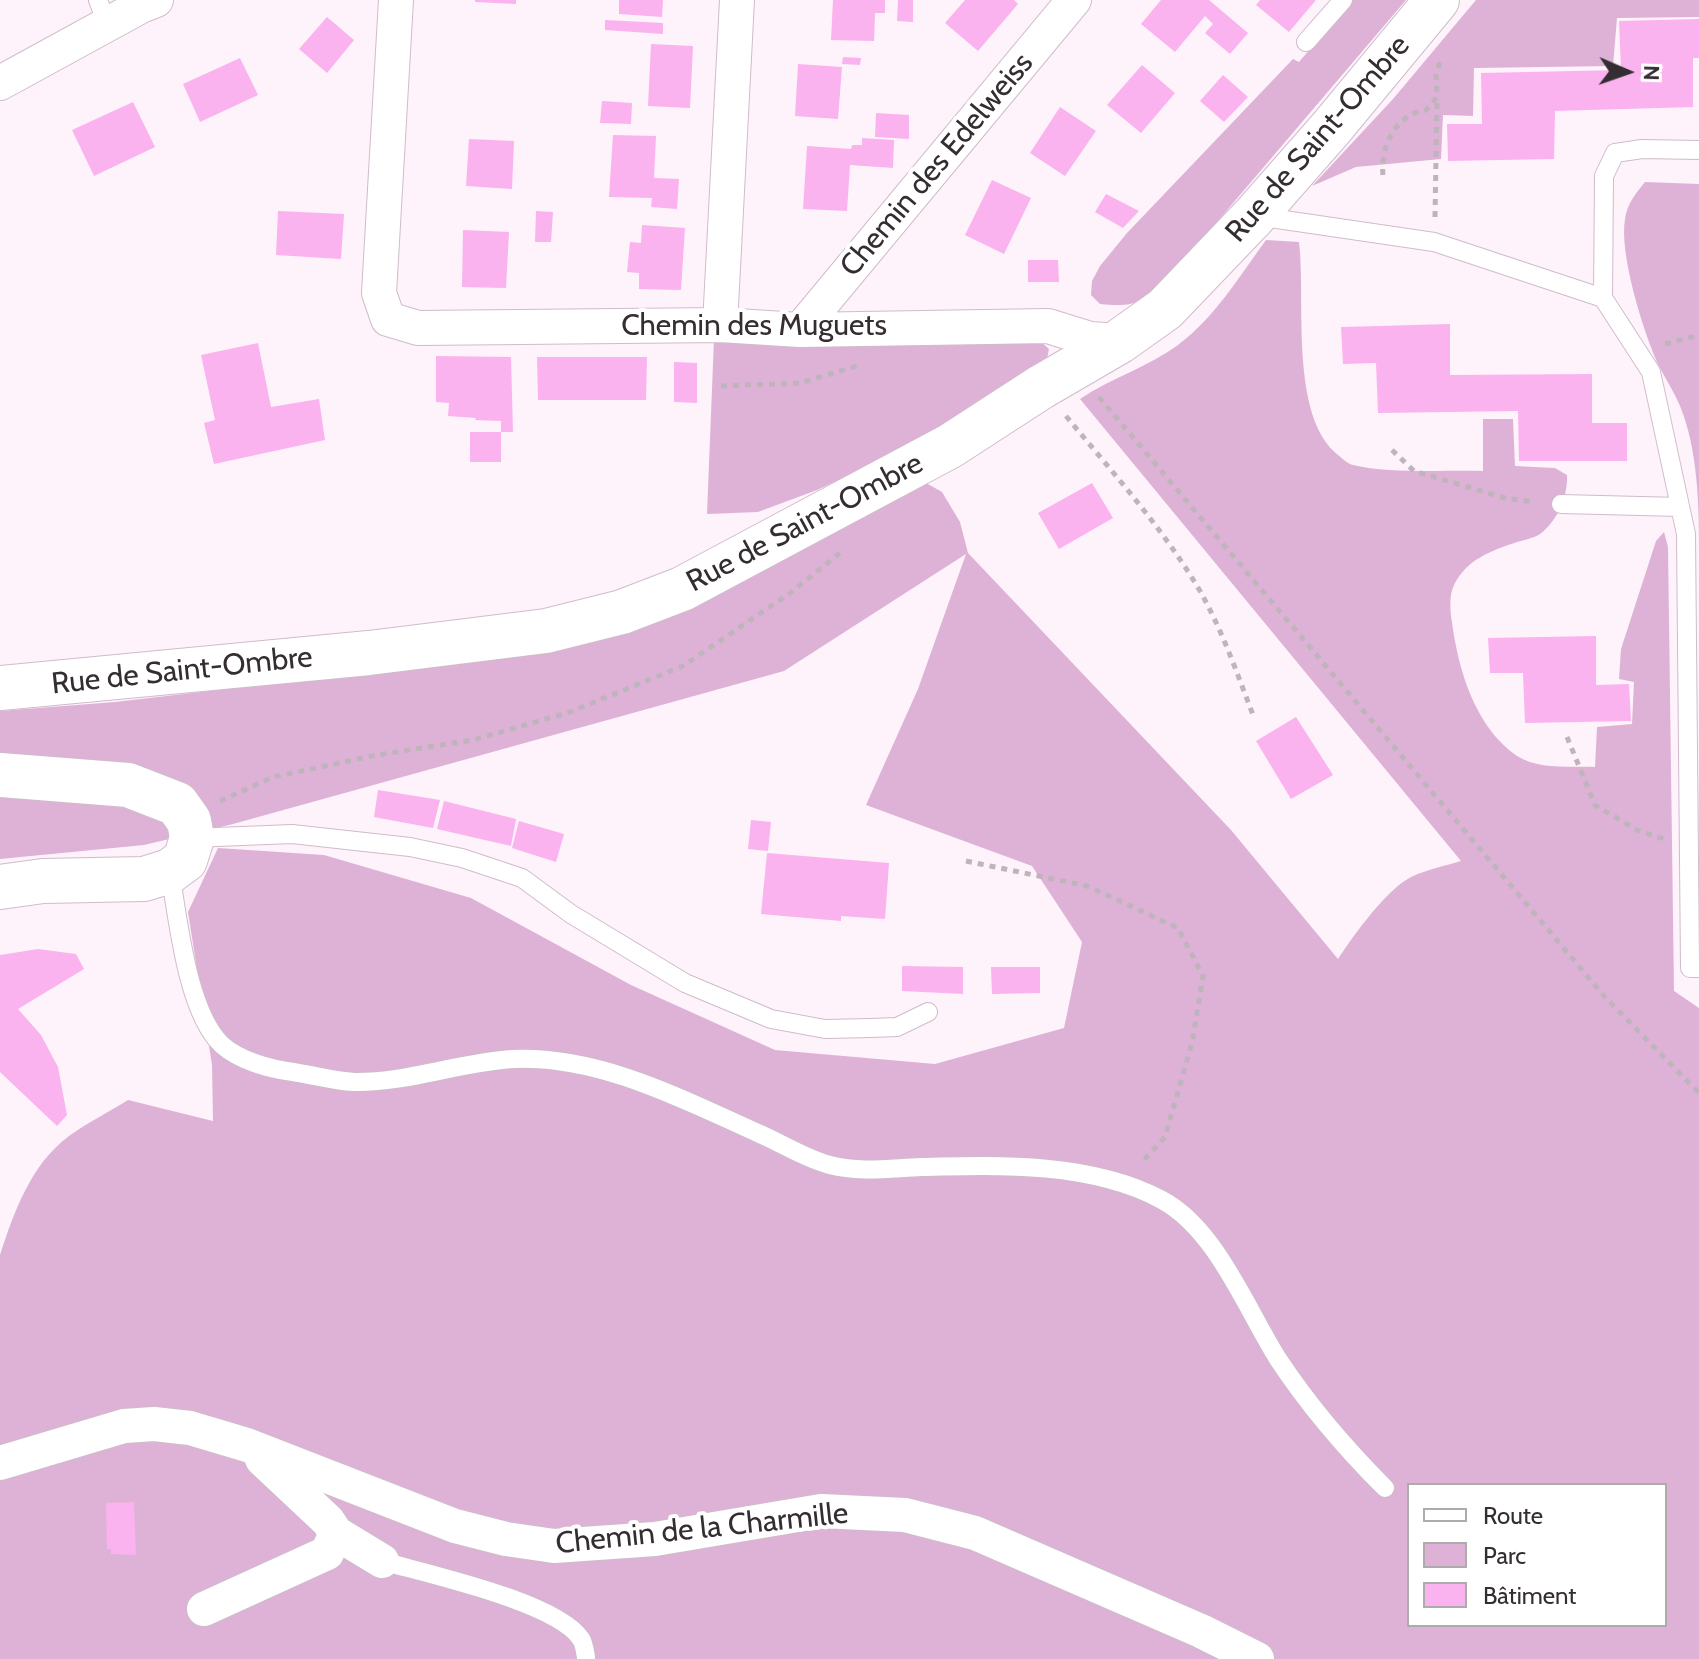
<!DOCTYPE html>
<html>
<head>
<meta charset="utf-8">
<style>
	body { margin:0 }
	#map { position:relative; width:1699px; height:1659px; overflow:hidden; background:#fef2fb; font-family:Cabin,sans-serif }
	canvas { display:block }
	.legend { position:absolute; left:1407px; top:1483px; width:260px; height:144px; box-sizing:border-box; background:#fff; border:2px solid #aeabad; margin:0; padding:10px 14px; list-style:none; font-size:24px; color:#342d32 }
	.legend li { display:flex; align-items:center; gap:16px; height:40px }
	.legend b { width:40px; border:2px solid #aeabad }
	.north { position:absolute; left:1587px; top:32px; width:80px; height:80px; -webkit-text-stroke:6px #fff; paint-order:stroke; rotate:92deg; font-size:22px; font-weight:700; line-height:32px; text-align:center; color:#342d32 }
	.north::after { content:''; display:block; margin:auto; width:28px; height:36px; background:#342d32; clip-path:polygon(50% 0,100% 100%,50% 72%,0 100%) }
</style>
</head>
<body>
<div id="map">
<canvas width="1699" height="1659"></canvas>
<ul class="legend">
<li><b style="height:10px;background:#fff"></b>Route</li>
<li><b style="height:22px;background:#deb2d6"></b>Parc</li>
<li><b style="height:22px;background:#fab3ee"></b>Bâtiment</li>
</ul>
<div class="north">N</div>
</div>
<script>
const c = document.querySelector('canvas').getContext('2d');
c.lineJoin = 'round';
function fill(path, color) {
  c.fillStyle = color;
  c.fill(path, 'evenodd');
}
function trace(path, color, width, dash) {
  c.strokeStyle = color;
  c.lineWidth = width;
  c.lineCap = dash ? 'butt' : 'round';
  c.setLineDash(dash || []);
  c.stroke(path);
}
function write(font, color, halo, rows, align = 'center') {
  c.font = font + ' Cabin,sans-serif';
  c.lineWidth = 8;
  c.setLineDash([]);
  c.textBaseline = 'middle';
  c.strokeStyle = halo;
  c.fillStyle = color;
  for (const [text, x, y, turn = 0] of rows) {
    c.save();
    c.translate(x, y);
    c.rotate((+turn || 0) * Math.PI / 180);
    c.textAlign = isNaN(turn) ? turn : align;
    if (halo) c.strokeText(text, 0, 0);
    c.fillText(text, 0, 0);
    c.restore();
  }
}
fill(new Path2D(`
	M1352,0H1406L1165,283C1141,304 1132,307 1100,304L1091,295L1092,281L1100,266L1127,233L1293,59L1299,62Z
	M1476,0H1699V17L1617,18L1613,66L1474,68L1473,116L1443,115L1441,159L1356,167L1312,186L1393,99Z
	M1645,182L1699,184V552C1699,505 1698,450 1680,406C1674,391 1664,377 1657,362C1643,330 1619,254 1625,219C1627,204 1636,193 1645,182Z
	M1266,240L1299,242C1306,300 1289,416 1338,455C1343,459 1348,464 1353,465C1392,474 1443,470 1483,471V419H1513L1515,466L1555,468L1567,475C1568,495 1558,521 1540,534C1534,538 1524,540 1517,542C1491,551 1467,559 1454,585C1449,595 1450,611 1452,622C1458,669 1475,727 1517,756C1539,770 1570,766 1595,767L1597,727L1632,724L1634,682L1619,679L1621,649L1656,541L1664,532L1668,547L1674,991L1699,1008V1659H0V1255C14,1212 31,1164 69,1136C87,1123 109,1112 128,1100L213,1121L212,1065L188,912L218,848L324,855L471,898L631,985L775,1050L935,1064L1064,1028L1082,942L1032,866L866,805L918,689L966,554L784,671L233,824L144,845L0,859V711L115,702L381,671L561,646L912,475L942,492L960,522L968,553L1231,830L1338,959C1354,935 1387,888 1413,876C1429,869 1445,866 1461,861L1080,399C1111,378 1148,367 1178,345C1215,317 1239,277 1266,240ZM1409,1485H1665V1625H1409Z
	M714,339L1039,340L1049,349L1047,359L925,440L817,490L758,512L707,514Z`), '#deb2d6');
fill(new Path2D(`
	M475,0H516V4L475,2Z
	M619,0H663L662,17L619,14Z
	M833,0H885V13H875L874,41L831,40Z
	M898,0H913V22L897,21Z
	M965,0H1014L1018,4L978,51L945,23Z
	M1161,0H1209L1248,33L1230,54L1205,33L1213,24L1205,16L1175,52L1141,24Z
	M1260,0H1316L1289,32L1256,5Z
	M327,17L354,40L327,73L299,49Z
	M1699,19V58H1693V107L1555,111L1554,159L1448,161L1447,124H1482L1481,73L1621,70L1619,21Z
	M605,20L663,23V34L605,30Z
	M651,44L693,46L690,108L648,106Z
	M843,57L861,58L860,65L842,64Z
	M240,58L258,95L200,122L183,84Z
	M798,64L842,67L838,119L795,116Z
	M1142,65L1175,93L1141,133L1107,105Z
	M1223,75L1248,97L1224,122L1200,101Z
	M602,101L632,103L631,124L600,123Z
	M133,102L155,147L94,176L72,130Z
	M1060,107L1096,131L1065,176L1030,153Z
	M876,113L909,115V139L875,137Z
	M613,135L656,136L654,178L679,179L677,209L651,207L652,198L609,197Z
	M862,138L894,140L893,168L850,165L847,211L803,209L807,146L851,149L852,145H862Z
	M469,139L514,141L512,189L466,186Z
	M992,180L1031,198L1004,254L965,235Z
	M1106,194L1139,211L1123,228L1095,212Z
	M278,211L344,214L341,259L276,255Z
	M536,211L553,212L551,242H535Z
	M642,225L685,228L681,290L639,289V273L627,272L630,242L641,243Z
	M463,230L509,232L506,288L462,287Z
	M1028,260H1058L1059,282H1028Z
	M1450,324V375L1592,374V423H1627V461H1519L1518,411L1378,413L1376,363L1343,364L1341,327Z
	M258,343L271,407L319,399L325,440L214,464L204,423L215,420L201,355Z
	M436,356L511,357L513,432H501V462H470V432H501V421L475,420L476,418L448,416L449,403L436,402Z
	M537,357H647L646,400H538Z
	M674,362L697,363V403L674,402Z
	M1092,483L1113,518L1059,549L1038,513Z
	M1596,636V685L1629,684L1631,721L1525,723L1523,673H1490L1488,638Z
	M1296,717L1333,775L1291,799L1256,741Z
	M378,790L440,800L433,828L374,817Z
	M444,801L516,819L511,846L437,829Z
	M751,820L771,822L768,851L748,849Z
	M519,821L564,834L556,862L512,848Z
	M767,853L889,863L885,919L841,916V921L761,914Z
	M38,949L76,954L84,969L18,1009L41,1035L58,1067L67,1115L57,1126L0,1072V955Z
	M902,966L963,967V994L902,991Z
	M991,967H1040V993L992,994Z
	M134,1502L136,1555L111,1554V1549H107L106,1503Z`), '#fab3ee');
const lane = new Path2D(`
	M98,0L107,24
	M1306,42L1343,0
	M1257,216L1434,242L1603,298L1651,372L1686,534L1690,968H1699
	M1603,298L1604,176L1615,153L1642,149L1699,150
	M1561,504L1680,507
	M192,838L292,834L410,847L462,858L522,878L571,914L685,983L771,1019L825,1029L871,1028L897,1027L928,1012
	M170,872C178,919 187,1012 222,1045C240,1061 270,1069 293,1072C313,1075 334,1081 354,1082C407,1083 460,1062 513,1059C599,1055 684,1100 760,1134C783,1144 806,1159 830,1165C861,1173 891,1168 922,1167C998,1165 1092,1162 1162,1200C1216,1229 1246,1308 1278,1359C1309,1406 1345,1448 1385,1488
	M382,1561C427,1574 557,1602 581,1639C584,1643 585,1652 586,1657`);
const street = new Path2D(`
	M396,0L379,293L388,319L418,328L720,325L800,330L1048,326L1090,339L1120,341
	M0,83L141,6L156,0
	M720,325L737,0
	M800,330L1074,0
	M0,1463L124,1426L154,1424L190,1428L247,1445L455,1526L506,1539L554,1546L655,1539L821,1511L905,1515L975,1533L1201,1631L1257,1659
	M336,1533L382,1561
	M204,1609L327,1553L336,1533L328,1521L262,1459`);
const secondary = new Path2D(`
	M0,688L369,653L546,631L622,612L682,589L950,446L1041,387L1120,341L1165,309L1254,216L1332,127L1437,0
	M0,775L128,785L177,804L189,821L192,838L185,860L170,871L144,879L43,881L0,887`);
trace(lane, '#cfbccb', 20);
trace(street, '#cfbccb', 36);
trace(secondary, '#cfbccb', 46);
trace(new Path2D(`
	M1383,175C1380,146 1396,114 1426,110L1437,97L1436,75L1440,62
	M1435,217L1437,99
	M1665,344L1699,335
	M721,386L800,383L857,366
	M1099,397L1604,996L1699,1093
	M1066,416C1112,472 1163,528 1200,591C1222,630 1237,673 1253,715
	M1392,450L1414,471L1505,498L1535,502
	M1567,737L1595,805L1637,830L1664,839
	M220,801L273,777L377,755L473,740L570,712L683,666L790,593L840,553
	M966,861L1087,886L1178,928L1203,976L1192,1043L1165,1137L1141,1163`), '#bfb4bc', 5, [6, 6]);
trace(lane, '#fff', 18);
trace(street, '#fff', 34);
trace(secondary, '#fff', 44);
write('30px', '#342d32', '#fff', [
	["Rue de Saint-Ombre",1318,139,-49],
	["Chemin des Edelweiss",937,165,-50],
	["Chemin des Muguets",754,326],
	["Rue de Saint-Ombre",805,523,-28],
	["Rue de Saint-Ombre",182,671,-6],
	["Chemin de la Charmille",702,1529,-6]
]);
</script>
</body>
</html>
